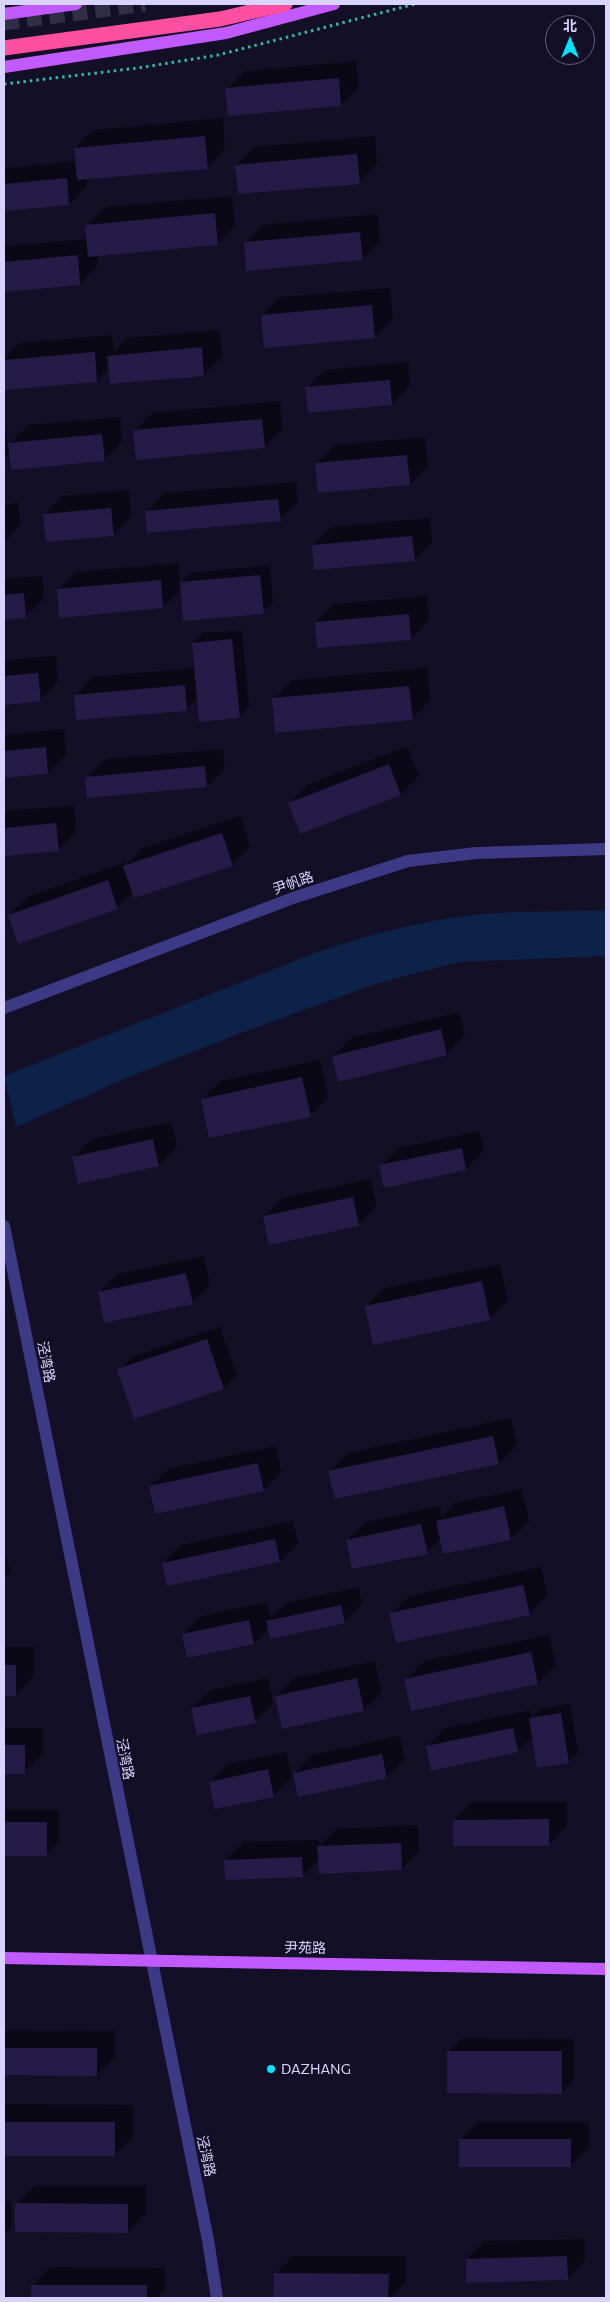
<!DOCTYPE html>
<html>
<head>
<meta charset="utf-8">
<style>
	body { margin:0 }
	#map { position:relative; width:610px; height:2302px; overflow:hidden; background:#130f26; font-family:Commissioner,"Noto Sans SC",sans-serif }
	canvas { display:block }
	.frame { position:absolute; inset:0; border:5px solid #d9d4ff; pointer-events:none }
	.north { position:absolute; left:545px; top:15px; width:50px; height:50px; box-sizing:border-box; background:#130f26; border:1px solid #625e7d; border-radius:50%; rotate:0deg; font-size:14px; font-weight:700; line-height:20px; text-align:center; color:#d9d4ff }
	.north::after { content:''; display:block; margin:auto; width:18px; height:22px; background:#00e5ff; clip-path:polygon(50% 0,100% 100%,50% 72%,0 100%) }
</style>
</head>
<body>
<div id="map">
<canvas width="610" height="2302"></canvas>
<div class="frame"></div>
<div class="north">北</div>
</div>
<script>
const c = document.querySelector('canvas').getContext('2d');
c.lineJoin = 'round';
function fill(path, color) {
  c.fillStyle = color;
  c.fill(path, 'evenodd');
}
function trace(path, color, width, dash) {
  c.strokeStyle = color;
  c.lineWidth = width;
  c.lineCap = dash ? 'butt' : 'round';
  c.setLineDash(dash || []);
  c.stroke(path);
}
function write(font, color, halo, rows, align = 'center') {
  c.font = font + ' Commissioner,"Noto Sans SC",sans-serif';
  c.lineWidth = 4.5;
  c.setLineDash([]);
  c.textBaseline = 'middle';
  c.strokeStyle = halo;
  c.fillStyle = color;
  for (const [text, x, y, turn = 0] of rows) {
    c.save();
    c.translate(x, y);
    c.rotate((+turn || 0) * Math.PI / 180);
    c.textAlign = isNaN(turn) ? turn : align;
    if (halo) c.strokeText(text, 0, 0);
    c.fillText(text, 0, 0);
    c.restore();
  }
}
fill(new Path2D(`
	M606,910V956L459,962L372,985L233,1036L129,1077L16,1127L4,1076L312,954C359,938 407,924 457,917C506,910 557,912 606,910Z`), '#0c2248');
fill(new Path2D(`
	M356,61L359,87L341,105L226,89L245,71Z
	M223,118L225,149L207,168L86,178L87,186L69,204L4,210V168L76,161L75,148L93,130Z
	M375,136L377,164L359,182L236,165L255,147Z
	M232,196L235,226L217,244L97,255L98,265L80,284L4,290V246L88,239L87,225L105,207Z
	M378,214L380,241L362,259L245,243L263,225Z
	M390,288L393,319L375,337L262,315L280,297Z
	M219,330L222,356L204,374L109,368L97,381L4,389V358L19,343L112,335L114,351L127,338Z
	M408,362L410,386L392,404L307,388L325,370Z
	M280,401L282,429L264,447L134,431L152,413Z
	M120,417L122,442L104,460L11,452L4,459V430H6L8,445L28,425Z
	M425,437L428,466L410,484L317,463L335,445Z
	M296,482L298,502L280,520L146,512L164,493Z
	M129,490L131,517L113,535L45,514L63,496Z
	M18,503L20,525L4,542V505Z
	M430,518L432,542L414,560L313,545L331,527Z
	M178,563L180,583L191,573L270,565L273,602L263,612L182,588L163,607L58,590L76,572Z
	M42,576L44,598L26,616L4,618V579Z
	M427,596L429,620L411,638L316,622L334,604Z
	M242,630L249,707L239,717L198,698L186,709L75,696L93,677L195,668L193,643L203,633Z
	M56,656L58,682L40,700L4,703V660Z
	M427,668L430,701L412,719L274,699L292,680Z
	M64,729L66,755L48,773L4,777V735Z
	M407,746L419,776L401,794L301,833L289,804L307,785Z
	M223,749L225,768L207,786L87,777L105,759Z
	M74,805L76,832L58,850L4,855V814L7,811Z
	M240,816L250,846L232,865L133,892L117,907L9,915L27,897L126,862L127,864L143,848Z
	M459,1012L465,1035L447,1053L339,1080L333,1056L351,1038Z
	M320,1060L328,1097L310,1115L202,1099L220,1081Z
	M171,1122L177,1147L159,1165L74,1157L92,1139Z
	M479,1131L484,1151L466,1169L381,1166L399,1148Z
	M371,1179L376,1207L358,1225L264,1216L282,1198Z
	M204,1256L210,1285L192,1303L99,1293L117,1274Z
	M500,1264L508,1301L489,1319L366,1306L384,1288Z
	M220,1327L237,1375L224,1388L135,1418L119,1370L132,1357Z
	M511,1418L517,1445L499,1463L330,1471L348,1453Z
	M276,1446L281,1472L263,1490L150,1487L168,1469Z
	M522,1489L529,1521L510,1539H441L427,1552L347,1540L366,1522L439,1506L442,1517L455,1503Z
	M293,1521L298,1543L280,1561L163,1563L181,1545Z
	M4,1551L11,1572L4,1579Z
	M541,1567L547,1595L529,1614H391L409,1596Z
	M359,1587L362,1604L344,1622L269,1628L254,1643L183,1634L201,1616L267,1602L270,1618L286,1603Z
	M549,1635L556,1665L538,1683L406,1679L424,1661Z
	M4,1647H34V1676L16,1695H4Z
	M375,1661L382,1692L364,1710L276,1696L294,1678Z
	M268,1678L273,1703L255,1722L192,1708L211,1690Z
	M570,1704L578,1752L568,1762L533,1736L518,1751L427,1747L445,1728L531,1710L532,1717L540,1709Z
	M4,1728H43V1754L24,1772H4Z
	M400,1736L405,1759L387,1777L294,1773L312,1755Z
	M286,1752L292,1777L274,1795L210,1782L228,1764Z
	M472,1802H567V1826L549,1844L454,1820Z
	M4,1810H59V1842L46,1855H4Z
	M418,1825L419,1851L401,1869L319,1859L302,1876L226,1860L244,1842L319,1840L320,1846L337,1829Z
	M4,2030L115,2031V2057L97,2075L4,2074Z
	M462,2038L574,2039V2079L561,2093L449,2051Z
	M4,2104L133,2105V2137L115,2155L4,2154Z
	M479,2122H589V2147L571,2165L460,2140Z
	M35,2186H146V2213L128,2232L16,2204Z
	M4,2202H11V2228L4,2235Z
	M585,2239V2261L567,2279L467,2259L485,2241Z
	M293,2256H406V2282L390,2298H275V2274Z
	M51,2267L165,2268V2290L157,2298H33V2285Z`), '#0007');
fill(new Path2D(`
	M339,78L341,106L228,116L225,88Z
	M205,136L208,169L77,180L74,148Z
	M357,154L360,184L238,194L235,165Z
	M67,178L69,205L4,211V184Z
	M215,213L218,245L88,257L85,225Z
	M360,232L363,260L246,271L244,242Z
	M78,255L80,285L4,292V262Z
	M372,305L375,338L264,348L261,315Z
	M202,347L204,376L110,384L107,356Z
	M95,352L97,382L4,390V360Z
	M390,380L392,405L308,413L305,387Z
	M262,419L265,448L136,460L133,430Z
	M102,434L105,461L11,470L8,443Z
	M407,455L410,485L318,493L315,463Z
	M278,499L281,521L147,533L145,511Z
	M111,508L114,536L46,542L43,514Z
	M412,536L415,561L314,570L312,545Z
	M260,575L264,614L183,621L180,582Z
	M161,580L163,608L59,618L57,589Z
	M24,593L26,618L4,620V595Z
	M409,614L411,640L317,648L315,622Z
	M232,639L240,718L199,722L192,643Z
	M38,673L41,701L4,705V676Z
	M185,685L187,711L76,720L74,695Z
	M409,686L413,720L275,733L272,698Z
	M46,747L48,774L4,778V751Z
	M389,764L401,795L300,834L288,803Z
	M205,766L207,787L87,798L85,777Z
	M56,823L59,851L4,856V828Z
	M222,833L233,866L134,898L123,866Z
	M108,880L118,909L18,944L8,915Z
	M441,1029L447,1055L338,1082L332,1056Z
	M302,1077L311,1117L209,1138L201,1099Z
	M153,1139L159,1166L78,1184L72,1157Z
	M462,1148L466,1170L384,1188L379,1165Z
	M353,1197L359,1226L269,1245L263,1216Z
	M186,1273L193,1304L104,1323L98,1292Z
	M482,1281L490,1320L373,1345L365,1306Z
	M207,1339L224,1389L134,1419L117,1369Z
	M493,1436L499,1464L335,1499L328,1471Z
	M258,1463L264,1491L155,1514L149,1486Z
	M504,1506L511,1540L443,1554L436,1521Z
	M421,1524L428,1554L352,1569L346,1540Z
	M275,1539L280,1562L167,1586L162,1563Z
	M523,1585L530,1615L396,1643L389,1613Z
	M341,1605L345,1623L270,1639L266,1621Z
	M249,1620L254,1644L187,1658L182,1634Z
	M531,1652L538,1684L411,1711L404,1679Z
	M4,1665H16V1696H4Z
	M357,1678L364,1711L282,1729L275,1696Z
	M250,1696L256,1723L197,1735L191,1708Z
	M561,1713L569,1763L537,1768L529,1718Z
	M513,1728L518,1752L431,1771L426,1746Z
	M4,1745H25V1774H4Z
	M382,1754L387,1778L298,1797L293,1773Z
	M268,1769L274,1797L215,1809L209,1782Z
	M549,1819V1846H453V1820Z
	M4,1822H47V1856H4Z
	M401,1843L402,1870L319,1874L317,1846Z
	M302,1857L303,1877L225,1880L224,1860Z
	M4,2048H97V2076L4,2075Z
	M447,2051H562V2094L447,2093Z
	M4,2122H115V2156H4Z
	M459,2139H571V2167H459Z
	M15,2203L128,2204V2233L15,2232Z
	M567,2256L568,2280L466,2283V2259Z
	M274,2273L389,2274L388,2298H273Z
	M31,2285H147V2298H31Z`), '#241b47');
trace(new Path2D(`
	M4,23L145,4`), '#312d47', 15, [15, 8]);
trace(new Path2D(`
	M4,84L138,68L218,55L415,4`), '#2fb8b0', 3, [2.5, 4]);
trace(new Path2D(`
	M4,1008L293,898L408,861L476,853L606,849
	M4,1226L208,2240L217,2298`), '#3d3a85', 12);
trace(new Path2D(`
	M4,14L76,4
	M4,67L226,33L334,4
	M4,1958L606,1969`), '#c25bff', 12);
trace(new Path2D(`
	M4,48L220,19L285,4`), '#ff4fa3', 15);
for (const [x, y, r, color] of [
	[271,2069,5,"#00e5ff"]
]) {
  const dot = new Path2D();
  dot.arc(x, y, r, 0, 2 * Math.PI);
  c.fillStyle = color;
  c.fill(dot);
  trace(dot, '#130f26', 2);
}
write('14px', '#d9d4ff', '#130f26', [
	["尹帆路",293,883,-19],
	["泾湾路",46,1362,79],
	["泾湾路",125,1759,79],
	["尹苑路",305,1948,1],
	["泾湾路",206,2156,78]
]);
write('14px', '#d9d4ff', '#130f26', [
	["DAZHANG",281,2069]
], 'left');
</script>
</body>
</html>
